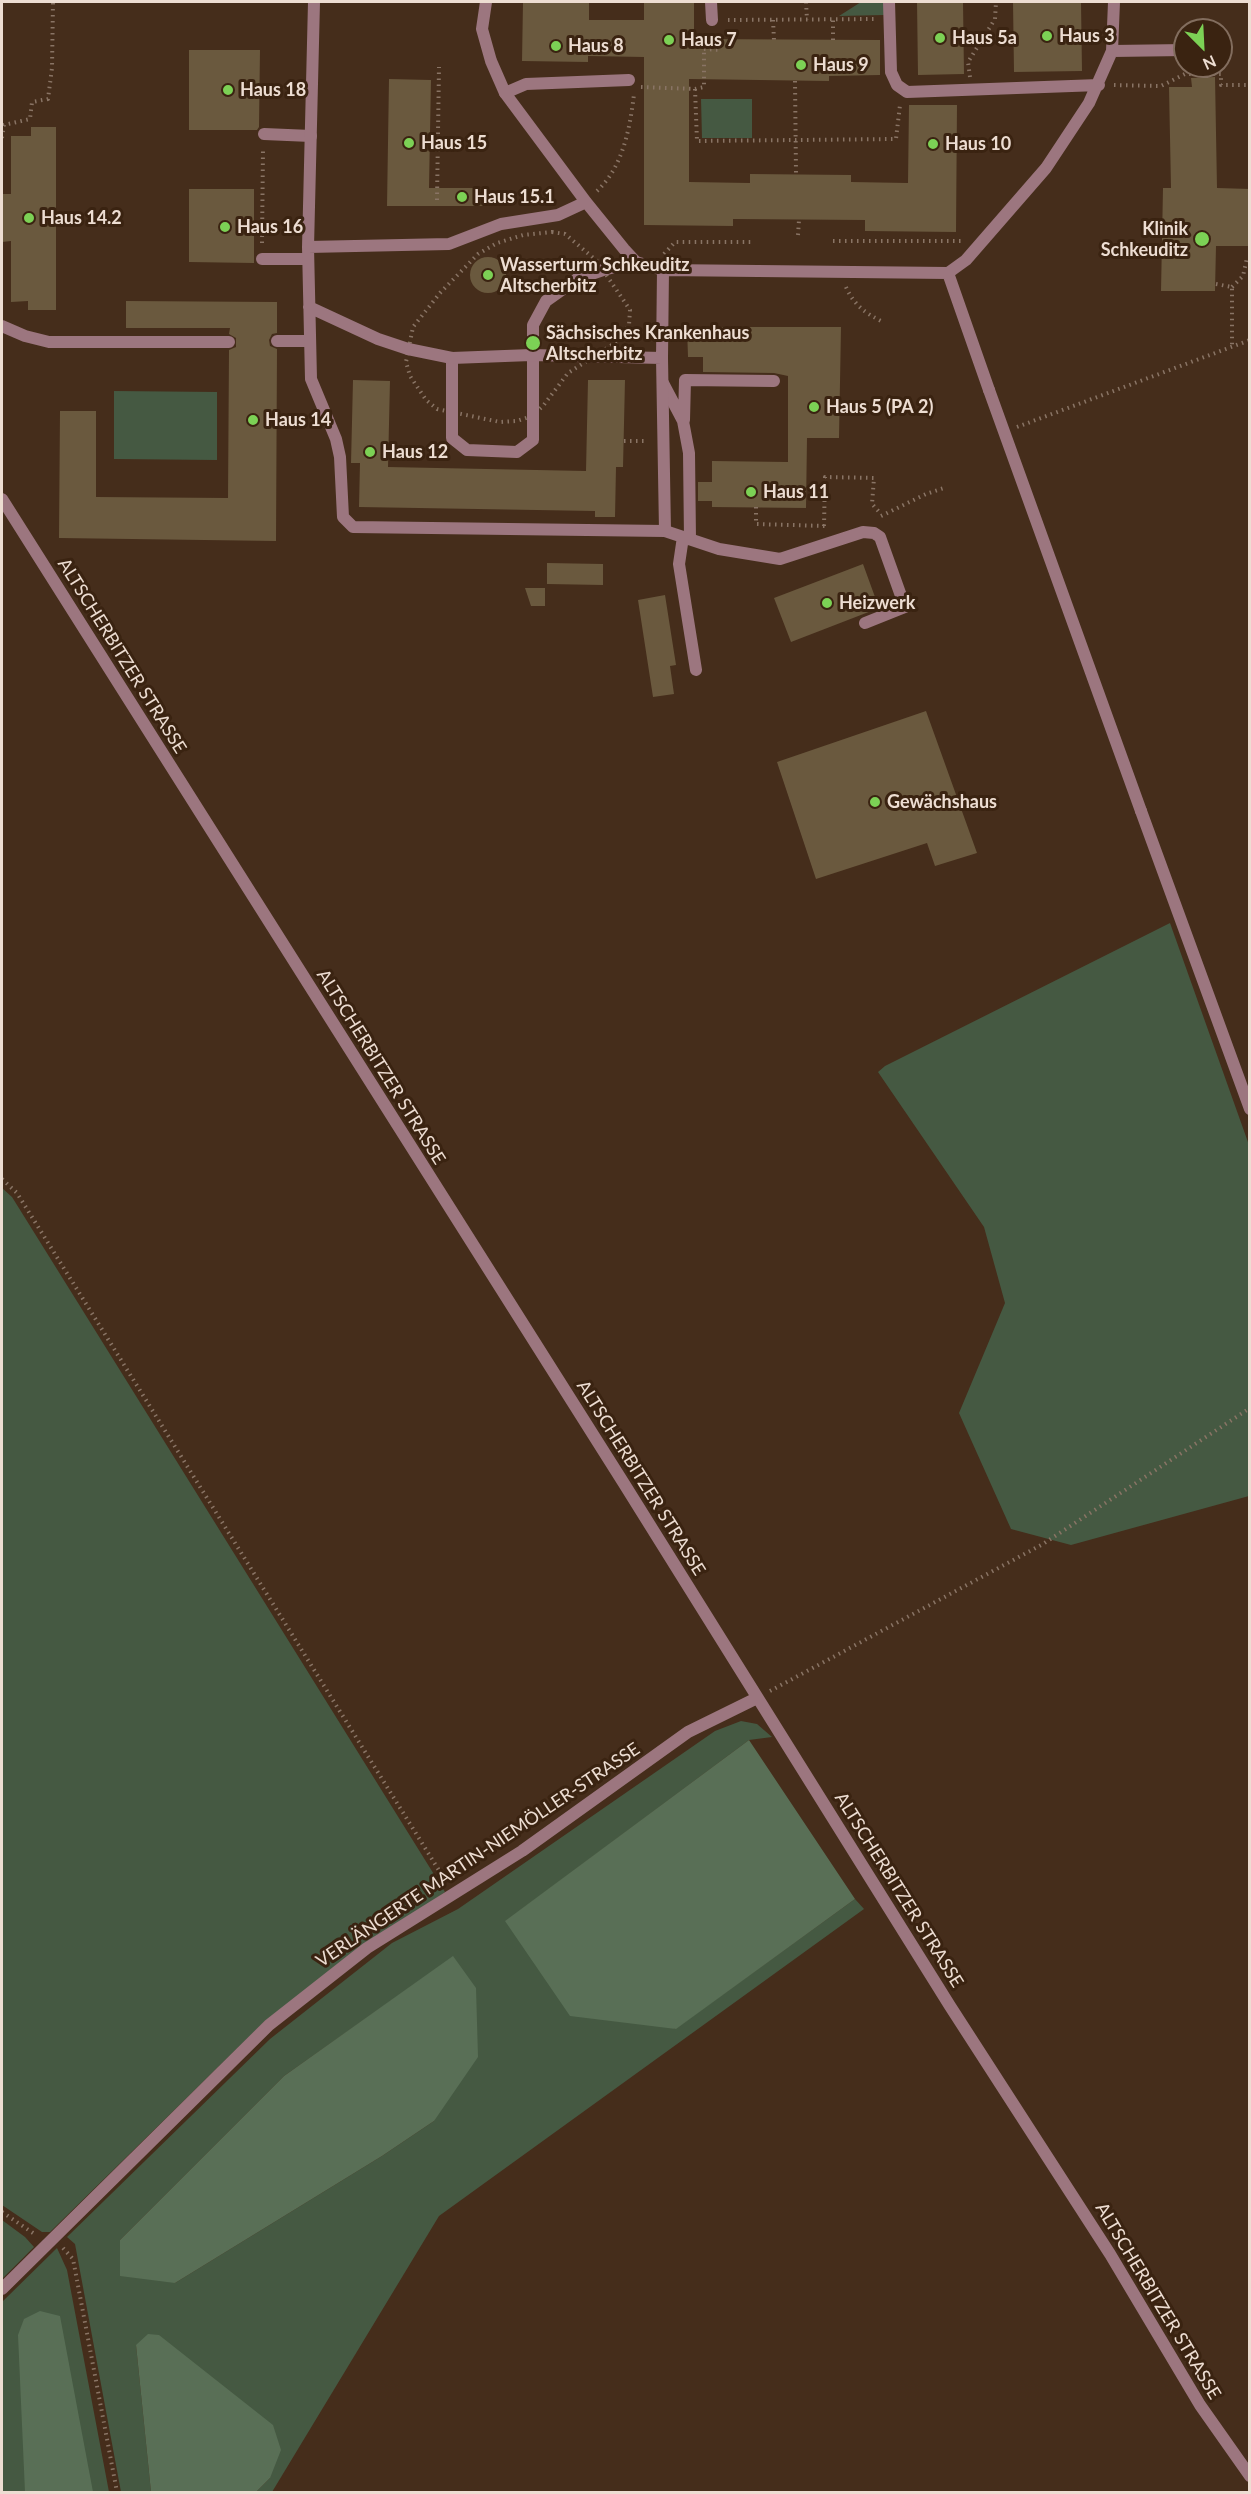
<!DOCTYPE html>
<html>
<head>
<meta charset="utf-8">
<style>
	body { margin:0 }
	#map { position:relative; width:1251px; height:2494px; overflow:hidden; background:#452d1b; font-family:Lato,sans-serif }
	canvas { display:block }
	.frame { position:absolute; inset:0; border:3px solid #edddd2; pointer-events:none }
	.north { position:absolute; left:1173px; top:18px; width:60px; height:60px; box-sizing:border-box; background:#3a2311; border:2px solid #826d5e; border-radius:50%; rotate:156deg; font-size:16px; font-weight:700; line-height:24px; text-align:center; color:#edddd2 }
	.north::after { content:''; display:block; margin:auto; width:21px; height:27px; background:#7cd155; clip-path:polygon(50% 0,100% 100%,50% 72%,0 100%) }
</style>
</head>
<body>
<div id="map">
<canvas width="1251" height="2494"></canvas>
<div class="frame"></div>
<div class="north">N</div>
</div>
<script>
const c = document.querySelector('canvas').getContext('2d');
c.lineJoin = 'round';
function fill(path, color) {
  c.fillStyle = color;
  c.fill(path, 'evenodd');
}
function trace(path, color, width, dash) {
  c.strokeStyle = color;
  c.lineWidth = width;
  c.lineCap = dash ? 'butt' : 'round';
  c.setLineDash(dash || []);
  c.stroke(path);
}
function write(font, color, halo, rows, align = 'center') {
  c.font = font + ' Lato,sans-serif';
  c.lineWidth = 6;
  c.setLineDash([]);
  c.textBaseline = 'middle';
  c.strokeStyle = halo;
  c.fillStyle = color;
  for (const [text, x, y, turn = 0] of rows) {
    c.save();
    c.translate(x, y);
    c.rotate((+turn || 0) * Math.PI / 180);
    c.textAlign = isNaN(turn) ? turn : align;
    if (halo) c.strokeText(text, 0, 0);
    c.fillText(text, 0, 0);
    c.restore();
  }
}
fill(new Path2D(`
	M861,2H884V15L839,16Z
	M701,99H752V138H702Z
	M114,391L217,392V460L114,459Z
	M1170,923L1249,1145V1496L1071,1545L1011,1529L959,1413L1005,1303L984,1227L878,1072L885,1066Z
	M2,1188L12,1197L445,1892L265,2021L50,2232H42L2,2205Z
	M741,1721L757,1724L772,1737L749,1740L506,1921L675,2029L855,1899L864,1909L439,2216L272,2492H256L270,2478L136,2345L151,2492H121L75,2244L67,2237L270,2039L392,1943L458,1909L715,1731ZM453,1957L434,2121L382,2156L175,2283L120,2240L284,2076Z
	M2,2220L25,2237L34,2247L2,2279Z
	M57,2248L67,2270L109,2492H2V2302Z`), '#455942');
fill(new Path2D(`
	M749,1740L855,1899L676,2029L570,2016L505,1921Z
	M453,1956L476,1988L478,2057L434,2121L382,2156L175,2283L120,2276V2240L284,2076Z
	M40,2311L60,2316L93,2492H25L18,2335L24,2319Z
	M148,2334L159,2335L273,2425L281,2450L270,2478L256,2492H151L136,2345Z`), '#596f56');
fill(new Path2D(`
	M523,2H589V20H644V2H694V39L880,40V75L829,76V81L689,79V182L750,183V174L851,175V182L908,183L909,105H957L956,232L865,231V220L733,219V226L644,225V57L588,56V62L522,61Z
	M917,2H963L964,74L918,75Z
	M1013,2H1081L1082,71L1014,72Z
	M189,50H260L259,127L257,130H189Z
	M1215,77L1217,188L1250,189V246H1216L1215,291H1161L1163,188H1171L1169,87H1192L1191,78Z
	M389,79L431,80L429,188H482L483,206H387Z
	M31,127H56V310H28V301L11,302V241L2,242V194H11V136H31Z
	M189,189H254V263L189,262Z
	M470 275a18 18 0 1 1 36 0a18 18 0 1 1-36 0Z
	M126,301L277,302V333L272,334L269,340L270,346L277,349L276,541L59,538L60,411H96V497L228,498L229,350L236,347V338L229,334L230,328H126Z
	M687,327H841L839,438H807L806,508L712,507V501H698V482H712V461L788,462V376L774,373L703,372V357H688Z
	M353,380L390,381L388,467L586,471L588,380H625L623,467H616L615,517H595V511L359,507L360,463H351Z
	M547,563L603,564V585L547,584Z
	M863,564L879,608L791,642L774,598Z
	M525,588H545V606H531Z
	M665,595L676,665L670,666L674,694L653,697L638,600Z
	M926,711L977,853L935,866L927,843L816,879L777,762Z`), '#6a593e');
trace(new Path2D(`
	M806,2L807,20
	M728,20L876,19
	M773,20L774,40
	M833,40V20
	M704,49L721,50
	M970,77L968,62L995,19L996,2
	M795,81L796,174
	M1114,85L1161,86L1185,74H1221V85H1250
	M641,87L695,89L704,87V32
	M695,89L697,141L896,139L900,105
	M2,138L4,125L30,119L32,102L48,99L52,68L53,2
	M597,191C623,167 630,128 634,94
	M437,200L439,67
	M552,232L565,234L597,261L630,310L629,325L618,341L568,373L543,406L532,416L517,421L500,422L437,409L426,400L410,376L406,362L413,327L440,293L478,254L497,243L523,235Z
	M798,235L799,220
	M833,241H964
	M262,243L263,148
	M664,254L675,242H753
	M1216,284L1232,287V347
	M846,287C854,305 865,313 883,322
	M1232,287L1243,276L1247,258H1250
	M1017,427L1250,340
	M624,441H648
	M756,507V524L825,526
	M881,516L926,494L944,488
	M824,526L825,477L874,478L872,504L881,514
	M2,1179L17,1193L445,1880
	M770,1691L1043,1544L1250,1408
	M2,2212L36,2235
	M63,2248L73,2259L117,2492`), '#897465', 4, [1.5, 4.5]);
trace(new Path2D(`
	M505,93L526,84L629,80
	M264,134L311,136
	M262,259H308
	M2,326L25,336L49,342H229
	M277,341H310
	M452,358V438L467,450L517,452L533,440V325L546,301L577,279L603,270L636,262
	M663,383L683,421L689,453L690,539
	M989,390L1141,811
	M684,420L685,380L774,381
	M665,531L719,549L780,559L863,532L874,533L880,537L905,607L865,623
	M683,537L679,564L696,670`), '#9c767f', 12);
trace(new Path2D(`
	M314,2L308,247L311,379L336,439L340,457L343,517L353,527L665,531L662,358L663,270
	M486,2L482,29L491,61L505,93L586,202L624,249L636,262L663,270L948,273L966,260L1046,168L1089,103L1112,51L1114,2
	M711,2L712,20
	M889,2L891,72L897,85L907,92L1099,85
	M1112,51L1185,50
	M308,247L449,244L501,224L558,215L586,202
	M948,273L989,390
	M309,307L378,339L408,349L452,358L531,355L662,358
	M2,499L623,1482L950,2006L1110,2254L1200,2405L1250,2476
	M1141,811L1250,1109
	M2,2289L269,2025L367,1948L522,1851L688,1732L757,1698`), '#9c767f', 12);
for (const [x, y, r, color] of [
	[1047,36,6,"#7cd155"],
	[940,38,6,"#7cd155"],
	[669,40,6,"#7cd155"],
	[556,46,6,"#7cd155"],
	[801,65,6,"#7cd155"],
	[228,90,6,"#7cd155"],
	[409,143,6,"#7cd155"],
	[933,144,6,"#7cd155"],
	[462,197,6,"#7cd155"],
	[29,218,6,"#7cd155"],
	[225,227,6,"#7cd155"],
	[1202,239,8,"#7cd155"],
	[488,275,6,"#7cd155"],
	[533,343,8,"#7cd155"],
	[814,407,6,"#7cd155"],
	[253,420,6,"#7cd155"],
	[370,452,6,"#7cd155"],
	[751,492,6,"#7cd155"],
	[827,603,6,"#7cd155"],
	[875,802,6,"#7cd155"]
]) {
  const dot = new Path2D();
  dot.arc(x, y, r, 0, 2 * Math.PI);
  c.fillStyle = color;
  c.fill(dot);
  trace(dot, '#3a2311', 2);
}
write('bold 18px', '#edddd2', '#3a2311', [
	["Haus 3",1059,36],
	["Haus 5a",952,38],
	["Haus 7",681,40],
	["Haus 8",568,46],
	["Haus 9",813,65],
	["Haus 18",240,90],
	["Haus 15",421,143],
	["Haus 10",945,144],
	["Haus 15.1",474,197],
	["Haus 14.2",41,218],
	["Haus 16",237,227],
	["Klinik",1188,229,"right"],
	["Schkeuditz",1188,250,"right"],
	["Wasserturm Schkeuditz",500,265],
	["Altscherbitz",500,286],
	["Sächsisches Krankenhaus",546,333],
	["Altscherbitz",546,354],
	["Haus 5 (PA 2)",826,407],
	["Haus 14",265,420],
	["Haus 12",382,452],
	["Haus 11",763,492],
	["Heizwerk",839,603],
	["Gewächshaus",887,802]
], 'left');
write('18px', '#edddd2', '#3a2311', [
	["ALTSCHERBITZER STRASSE",122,656,58],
	["ALTSCHERBITZER STRASSE",381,1067,58],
	["ALTSCHERBITZER STRASSE",641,1478,58],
	["VERLÄNGERTE MARTIN-NIEMÖLLER-STRASSE",478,1855,-34],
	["ALTSCHERBITZER STRASSE",899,1890,58],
	["ALTSCHERBITZER STRASSE",1158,2301,59]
]);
</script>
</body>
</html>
